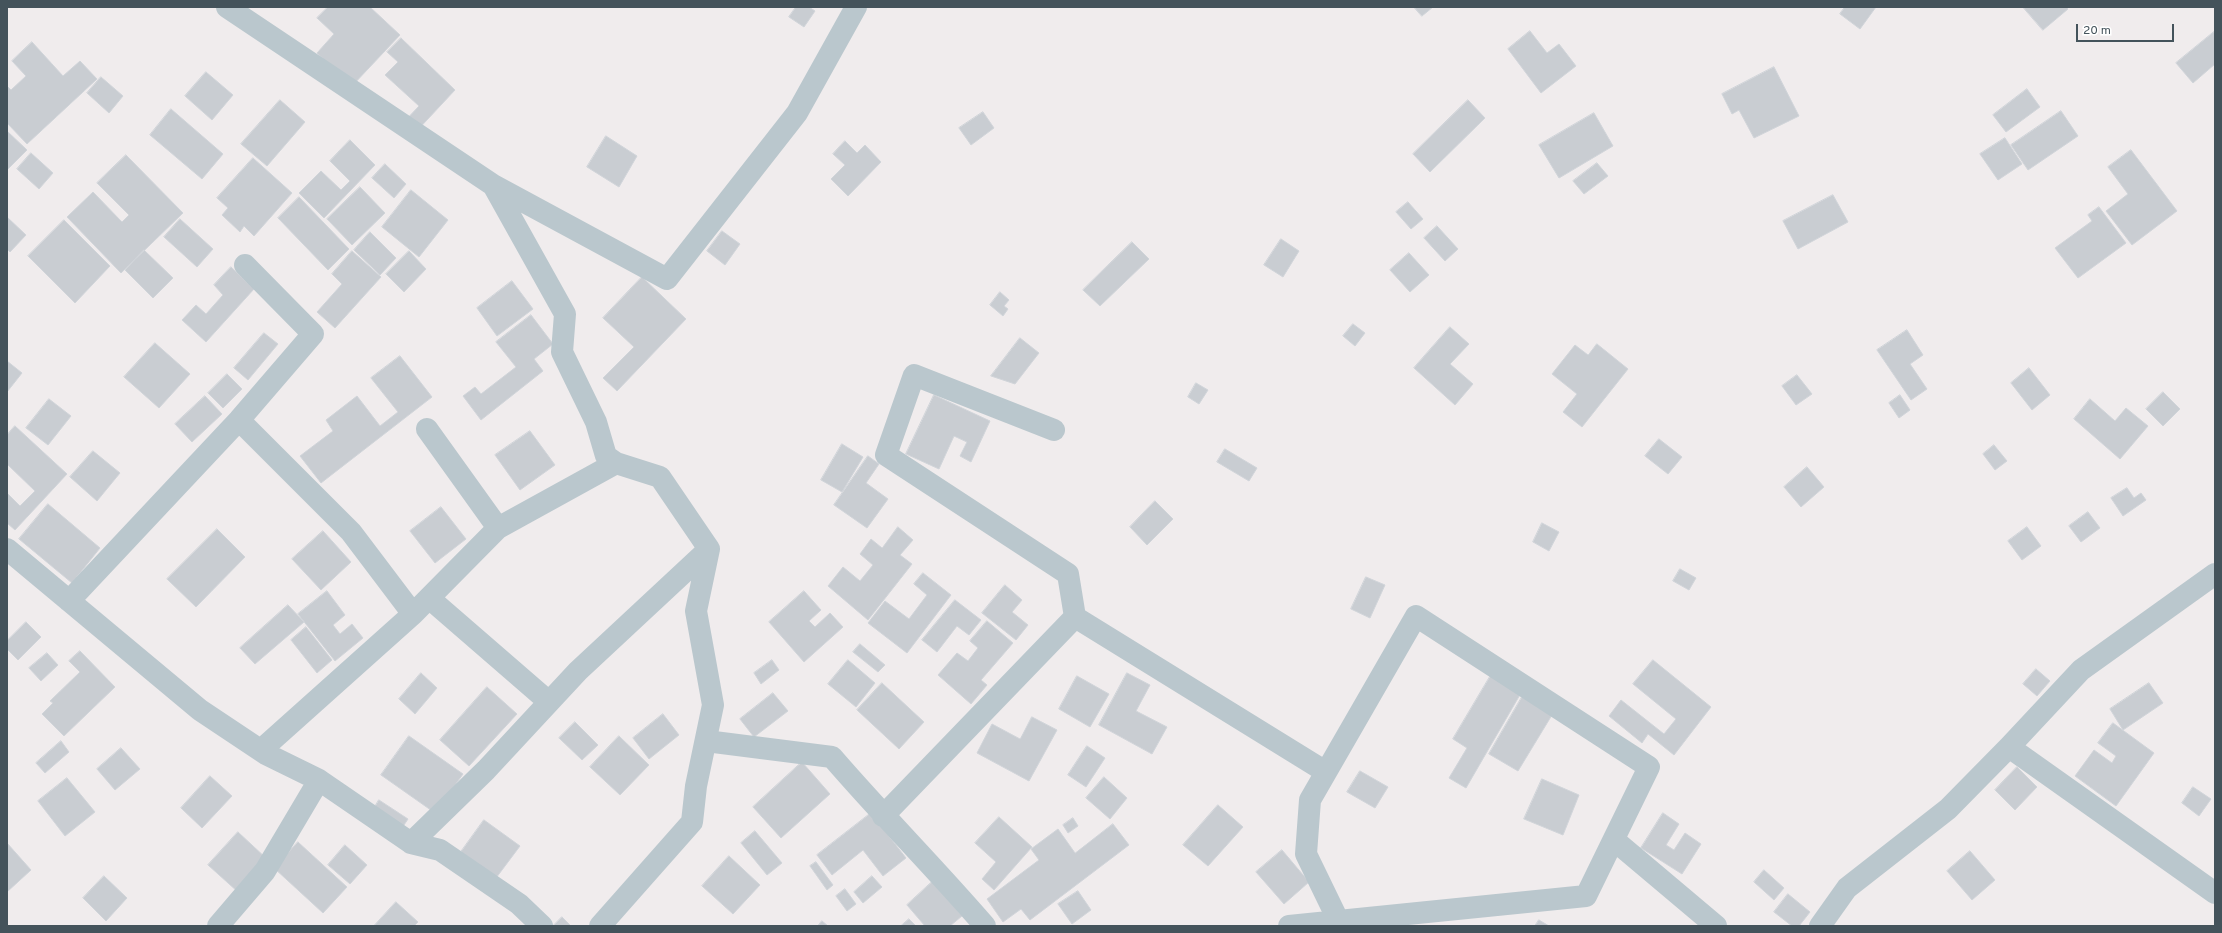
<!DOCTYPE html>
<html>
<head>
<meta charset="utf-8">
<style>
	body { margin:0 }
	#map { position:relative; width:2222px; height:933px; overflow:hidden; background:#f0eced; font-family:Overpass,sans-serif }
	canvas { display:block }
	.frame { position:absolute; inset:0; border:8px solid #44535b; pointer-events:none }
	.scale { position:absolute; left:2076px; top:24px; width:98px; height:18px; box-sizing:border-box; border:2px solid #44535b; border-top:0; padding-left:5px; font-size:12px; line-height:14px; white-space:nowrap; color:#44535b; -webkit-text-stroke:3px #fff; paint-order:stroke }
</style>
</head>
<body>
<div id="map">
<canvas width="2222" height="933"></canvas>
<div class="frame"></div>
<div class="scale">20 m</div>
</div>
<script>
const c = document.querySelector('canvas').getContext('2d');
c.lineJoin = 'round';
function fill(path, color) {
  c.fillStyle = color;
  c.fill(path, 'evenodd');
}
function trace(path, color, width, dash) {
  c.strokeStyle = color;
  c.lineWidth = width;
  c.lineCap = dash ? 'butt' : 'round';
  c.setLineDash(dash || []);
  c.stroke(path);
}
const building = new Path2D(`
	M328,7H370L400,35L352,86L317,53L334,34L317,18Z
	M796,7H809L815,11L804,27L789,17Z
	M1414,7H1433L1422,16Z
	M1845,7H1876L1860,29L1840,14Z
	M2023,7H2066L2068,9L2043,30Z
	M1530,31L1547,53L1559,44L1576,66L1541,93L1508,49Z
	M2215,31V64L2193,83L2176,63Z
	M401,38L455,90L413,135L402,124L419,106L385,75L398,62L387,52Z
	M32,42L63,76L80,61L97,79L27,144L7,123V86L11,90L26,76L12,61Z
	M1774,67L1799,116L1754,138L1739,110L1732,114L1722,94Z
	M206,72L233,95L212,120L185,96Z
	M101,77L123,96L109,113L87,93Z
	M2027,89L2040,107L2006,132L1993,115Z
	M280,100L305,122L267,166L241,144Z
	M1468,100L1485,118L1430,172L1413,154Z
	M171,109L223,154L202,179L150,135Z
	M2061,111L2078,136L2028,170L2011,145Z
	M983,112L994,128L971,145L959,128Z
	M1594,113L1613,146L1559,178L1539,145Z
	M7,131L27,150L7,170Z
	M606,136L637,156L619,187L587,167Z
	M2005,138L2022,164L1998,180L1980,154Z
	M350,140L375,165L324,218L299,193L321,171L341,190L350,181L330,161Z
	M845,141L857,153L865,145L881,162L848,196L831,179L845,165L833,154Z
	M2131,150L2177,211L2132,245L2106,211L2128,194L2108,167Z
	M31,153L53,173L39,189L17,169Z
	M126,155L183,213L121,273L67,217L93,192L122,222L129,215L97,183Z
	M253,158L292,193L254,236L244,226L240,232L222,215L228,208L217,198Z
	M1597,163L1608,176L1584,194L1573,181Z
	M385,164L406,184L394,198L372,178Z
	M360,187L385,213L352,245L327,219Z
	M411,190L448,220L419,257L382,227Z
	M1833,195L1848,222L1798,249L1783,221Z
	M299,197L349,249L328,270L278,218Z
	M1408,202L1423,219L1411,229L1396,212Z
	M2099,207L2126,243L2078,278L2055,248L2092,221L2088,215Z
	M7,217L26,235L10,252L7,249Z
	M180,219L213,249L197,267L164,237Z
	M64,220L110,266L75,303L28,256Z
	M1437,226L1458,249L1445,261L1424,238Z
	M722,231L740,244L725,265L707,251Z
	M370,232L396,258L380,275L354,250Z
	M1281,239L1299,251L1283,277L1264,265Z
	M1132,242L1149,259L1100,306L1083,290Z
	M144,250L173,278L153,298L125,270Z
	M352,251L381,277L335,328L317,312L342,284L332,274Z
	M409,251L426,269L404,292L386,274Z
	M1409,253L1429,275L1410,292L1390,270Z
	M231,267L254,289L206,342L182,320L196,305L206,314L223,295L214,285Z
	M642,277L686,319L617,391L603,378L634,347L603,318Z
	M512,281L533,309L497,336L477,308Z
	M1000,292L1009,300L1004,306L1008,309L1003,316L990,305Z
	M531,315L553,344L534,359L543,371L481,420L463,396L475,387L481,394L516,367L496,342Z
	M1353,324L1365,333L1355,346L1343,336Z
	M1450,327L1469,344L1450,364L1473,384L1455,405L1414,368Z
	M1907,330L1923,355L1910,364L1927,389L1911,400L1877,350Z
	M264,333L278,344L248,380L234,368Z
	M1020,338L1039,353L1015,384L991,376Z
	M155,343L190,374L159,408L124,377Z
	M1597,344L1628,369L1582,427L1563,412L1577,394L1552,374L1575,345L1588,355Z
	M400,356L432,397L321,483L300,456L333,431L326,420L357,396L380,426L398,412L371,378Z
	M7,361L22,373L7,392Z
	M2029,368L2050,395L2032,410L2011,383Z
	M227,374L242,389L223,408L208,393Z
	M1797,375L1812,394L1796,405L1782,386Z
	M1196,383L1208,390L1199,404L1188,397Z
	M2163,392L2180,409L2163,426L2146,409Z
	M934,395L990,421L971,462L960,456L967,442L954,436L939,469L906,454Z
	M1900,395L1910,410L1899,418L1889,403Z
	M205,396L222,414L192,442L175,424Z
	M49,399L71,416L48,445L26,428Z
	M2090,399L2115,421L2126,408L2148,426L2120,459L2074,419Z
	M15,426L67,474L15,530L7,523V493L20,506L35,491L7,464V435Z
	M530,431L555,465L520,490L495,455Z
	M1659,439L1682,457L1668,474L1645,456Z
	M842,444L863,457L842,492L821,480Z
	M1994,445L2007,461L1995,470L1983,454Z
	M1225,449L1257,468L1249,481L1217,462Z
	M93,451L120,473L97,501L70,477Z
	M868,456L879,464L866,483L888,499L867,528L834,505Z
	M1807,467L1824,487L1801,507L1784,487Z
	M2127,488L2134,498L2141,493L2146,500L2123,516L2111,498Z
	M1155,501L1173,519L1147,545L1130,527Z
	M48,504L100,548L72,583L19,539Z
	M441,507L466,539L435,563L410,531Z
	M2088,512L2100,528L2081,542L2069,526Z
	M1542,523L1559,532L1549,551L1533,542Z
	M898,527L913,540L900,555L912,564L868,620L828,586L843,567L860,581L873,565L860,554L871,539L882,548Z
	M2027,527L2041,546L2022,560L2008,541Z
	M217,529L245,557L196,607L167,579Z
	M323,531L351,562L321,590L292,559Z
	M1680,569L1696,578L1689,590L1673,581Z
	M923,573L951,595L907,653L868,623L885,601L909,619L927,595L914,584Z
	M1366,577L1385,585L1370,618L1351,609Z
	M1005,585L1022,600L1012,612L1028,625L1016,640L982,613Z
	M327,591L345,615L333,625L340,634L352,624L363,638L335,661L298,614Z
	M804,591L821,610L809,621L815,627L830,613L843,627L804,662L769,622Z
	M955,600L981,620L969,635L957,626L937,652L922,640Z
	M288,605L304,622L255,664L240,648Z
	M987,621L1013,643L981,680L987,685L971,704L938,675L957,653L968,661L978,648L970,641Z
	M26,622L41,637L18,660L7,649V641Z
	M306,627L332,660L317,673L291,640Z
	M860,644L885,665L878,672L853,652Z
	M80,651L115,687L64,736L42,714L53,703L50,701L80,672L69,661Z
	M47,653L58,665L41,681L29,668Z
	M772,660L779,670L761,684L754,673Z
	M848,660L875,683L856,707L828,684Z
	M1653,660L1711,707L1674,755L1648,734L1642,743L1609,716L1621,700L1664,734L1676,719L1633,684Z
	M2036,669L2050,681L2037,696L2023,684Z
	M421,673L437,688L415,714L399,699Z
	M1127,673L1150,685L1136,711L1167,727L1152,754L1099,725Z
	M1491,675L1521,693L1466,788L1449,778L1467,748L1453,739Z
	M1077,676L1109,694L1090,727L1059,709Z
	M882,683L924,722L899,749L857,710Z
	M2149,683L2163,703L2123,730L2110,709Z
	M487,687L517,714L469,766L440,740Z
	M773,693L788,711L754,737L740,719Z
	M1522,697L1552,715L1518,771L1489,754Z
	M663,714L679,735L649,759L633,738Z
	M1032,717L1057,730L1029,781L977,753L992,724L1020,739Z
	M575,722L598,745L582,760L559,738Z
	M2113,723L2154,753L2116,806L2075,776L2094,750L2112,763L2116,756L2098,743Z
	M409,736L463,774L435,813L381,775Z
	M619,736L649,765L620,795L590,767Z
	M61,741L69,752L45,773L36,763Z
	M1087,746L1105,758L1086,787L1068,775Z
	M121,748L140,769L115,790L97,769Z
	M802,762L830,794L781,838L753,807Z
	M2017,767L2037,787L2015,810L1995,790Z
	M1360,771L1388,787L1375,808L1347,792Z
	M210,776L232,796L202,828L181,808Z
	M1104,777L1127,798L1110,819L1086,798Z
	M67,778L95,812L65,836L38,801Z
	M1542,779L1579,795L1563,835L1524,819Z
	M2193,787L2211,799L2199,816L2182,803Z
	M379,800L408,819L398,834L370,815Z
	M1218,805L1243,827L1208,866L1183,845Z
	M871,813L906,858L883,876L863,850L832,875L817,855Z
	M1663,813L1679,824L1666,845L1674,850L1685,833L1701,844L1682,874L1641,848Z
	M999,817L1032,847L994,890L982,879L996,862L975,843Z
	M1073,818L1078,826L1068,833L1063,825Z
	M484,820L520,846L487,890L458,856Z
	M1113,824L1129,845L1030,920L1021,909L1003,922L987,899L1039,860L1031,849L1058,829L1075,853Z
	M755,831L782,863L767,875L741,843Z
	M238,832L267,859L238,892L208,865Z
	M298,842L347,887L323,913L274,868Z
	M7,843L31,870L7,892Z
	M345,845L367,865L350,884L328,865Z
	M1282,850L1309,882L1284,904L1256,872Z
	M1970,851L1995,880L1972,900L1947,871Z
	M729,856L760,885L733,914L702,886Z
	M816,862L833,885L827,890L810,866Z
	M1764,870L1784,888L1774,900L1754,882Z
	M104,876L127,898L106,921L83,898Z
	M872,876L882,887L863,903L854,892Z
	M933,881L962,916L950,926H925L907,905Z
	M845,889L856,904L847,911L836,896Z
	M1078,891L1091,910L1072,924L1058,904Z
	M1788,894L1810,912L1799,926H1792L1774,912Z
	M396,902L418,922L414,926H374Z
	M562,917L571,926H553Z
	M909,919L916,926H901Z
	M1539,920L1549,926H1535Z
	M822,921L828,926H818Z`);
fill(building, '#c9cdd2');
trace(building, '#d0d4d9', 1);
trace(new Path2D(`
	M227,7L493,185L565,314L562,352L596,422L606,456L616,463L660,477L709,549L696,611L713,705L696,786L692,822L600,926
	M493,185L667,279L797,113L856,7
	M239,420L351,532L413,614L261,750
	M1054,430L914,375L886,455L1068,574L1075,617
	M498,528L616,463
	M7,549L200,710L266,754L319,780L411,843L440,850L519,904L542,926
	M429,598L549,702
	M69,601L239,420L313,334L245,265
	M413,614L498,528L427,429
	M706,741L832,757C882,815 935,868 985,926
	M2009,747L2081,670L2215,574
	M883,816L1075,617L1326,772
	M1614,840L1716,926
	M411,843L486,770L578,671L709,549
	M218,926L265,871L319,780
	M1289,926L1586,896L1649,767L1416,616L1310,800L1306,854L1338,920L1341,926
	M1820,926L1847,888L1948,809L2009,747L2215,893`), '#bac7cd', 22);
</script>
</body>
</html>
